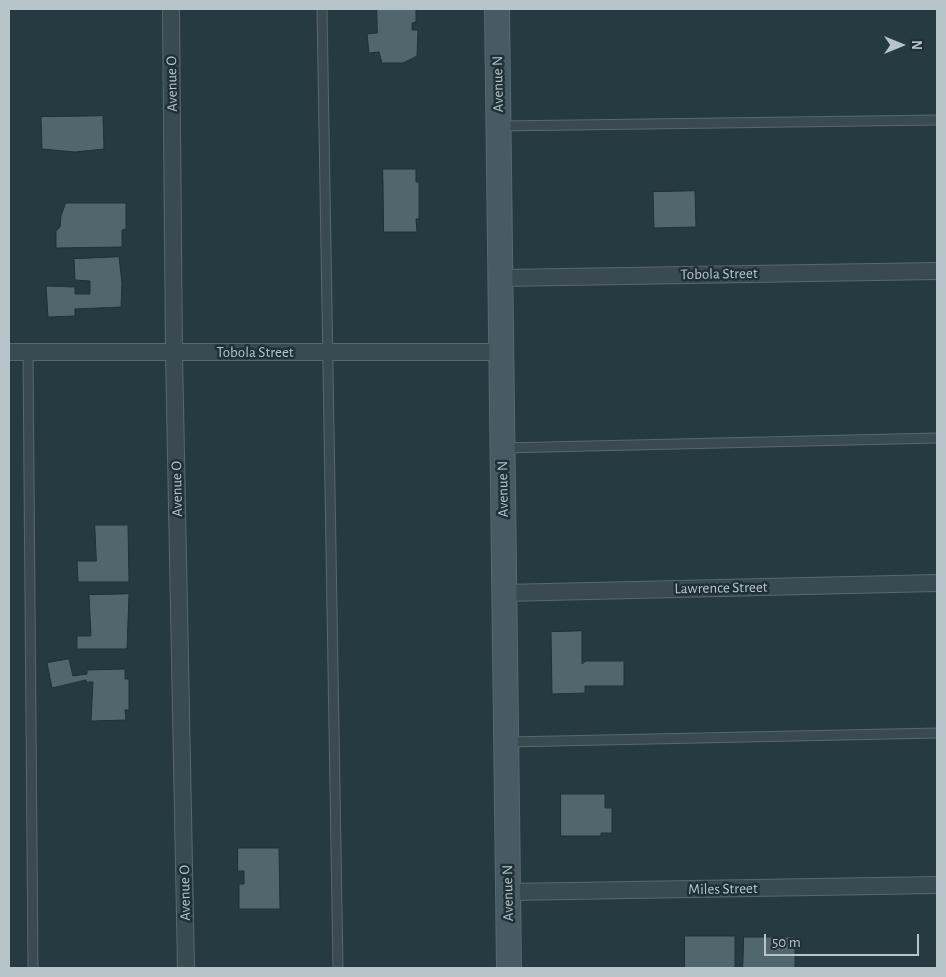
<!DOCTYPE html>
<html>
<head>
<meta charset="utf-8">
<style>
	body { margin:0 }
	#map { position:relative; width:946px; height:977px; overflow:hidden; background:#263a41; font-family:"Alegreya Sans",sans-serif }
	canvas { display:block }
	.frame { position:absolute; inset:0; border:10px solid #b7c5cb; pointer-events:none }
	.north { position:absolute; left:876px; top:20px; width:50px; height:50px; -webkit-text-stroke:4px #1f3036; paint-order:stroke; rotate:90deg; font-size:14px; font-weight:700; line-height:20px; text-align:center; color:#b7c5cb }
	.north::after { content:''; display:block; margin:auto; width:18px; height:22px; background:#b7c5cb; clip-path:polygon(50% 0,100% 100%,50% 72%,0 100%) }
	.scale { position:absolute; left:764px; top:934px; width:155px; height:22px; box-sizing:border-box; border:2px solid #b7c5cb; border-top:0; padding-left:6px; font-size:15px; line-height:18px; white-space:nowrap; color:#b7c5cb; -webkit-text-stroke:4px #1f3036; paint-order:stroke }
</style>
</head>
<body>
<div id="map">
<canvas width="946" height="977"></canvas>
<div class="frame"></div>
<div class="north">N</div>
<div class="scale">50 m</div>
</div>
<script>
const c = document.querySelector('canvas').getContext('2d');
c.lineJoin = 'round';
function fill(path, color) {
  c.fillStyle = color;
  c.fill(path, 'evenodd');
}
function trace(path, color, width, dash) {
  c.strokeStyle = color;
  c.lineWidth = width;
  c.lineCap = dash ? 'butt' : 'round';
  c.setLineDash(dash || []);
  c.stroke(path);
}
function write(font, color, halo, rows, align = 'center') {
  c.font = font + ' "Alegreya Sans",sans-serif';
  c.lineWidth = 5;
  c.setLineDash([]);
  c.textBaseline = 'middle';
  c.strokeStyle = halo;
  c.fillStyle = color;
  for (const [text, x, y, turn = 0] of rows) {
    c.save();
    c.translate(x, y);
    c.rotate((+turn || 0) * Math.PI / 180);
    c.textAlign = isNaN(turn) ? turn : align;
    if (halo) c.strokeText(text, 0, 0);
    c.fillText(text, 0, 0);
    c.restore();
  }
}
const building = new Path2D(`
	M377,9H416V22L412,23V30H418L417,56L403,63H382L379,52L369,53L367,34L377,33Z
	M103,116L104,149L75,152L42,149L41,117Z
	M383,169H416V182H419V219H416L417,232H384Z
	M695,191L696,227L654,228L653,192Z
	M66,203H126V229L122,230V247L56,248V231L60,227L61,216Z
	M119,257L122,283L121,307L75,309V316L48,317L46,286L75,287V294H90V281L75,280L74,259Z
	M95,525H128L129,582H78L77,561H96Z
	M129,594L127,649H77V636H91L89,595Z
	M582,631V664L586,661H624V686H585V693L552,694L551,632Z
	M69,659L73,676L87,674V670L125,669V679H129V710H125L126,720L91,721L93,682H86V680L52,688L47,663Z
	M561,794H605V808H612V833H601V836H561Z
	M238,848H279L280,909H239V884H244V871H238Z
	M685,936H735V968H685Z
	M744,937H795V968H743Z`);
fill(building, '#51676e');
trace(building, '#213238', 1);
const lane = new Path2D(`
	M322,9L338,968
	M500,126L937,120
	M28,352L33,968
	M503,448L937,438
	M508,742L937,733`);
const street = new Path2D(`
	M171,9L174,353L186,968
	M501,278L937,271
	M9,352H502
	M504,593L937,583
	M508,892L937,885`);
const secondary = new Path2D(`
	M497,9L509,968`);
trace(lane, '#58686e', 11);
trace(street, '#58686e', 18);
trace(secondary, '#58686e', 26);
trace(lane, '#3a4a51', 9);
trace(street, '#3a4a51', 16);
trace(secondary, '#485b64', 24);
write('15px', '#b7c5cb', '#1f3036', [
	["Avenue O",172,84,-91],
	["Avenue N",498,84,-91],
	["Tobola Street",719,274,-1],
	["Tobola Street",255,352],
	["Avenue O",177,489,-91],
	["Avenue N",503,489,-91],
	["Lawrence Street",721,588,-1],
	["Miles Street",723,889,-1],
	["Avenue O",185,893,-91],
	["Avenue N",508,893,-91]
]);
</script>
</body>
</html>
